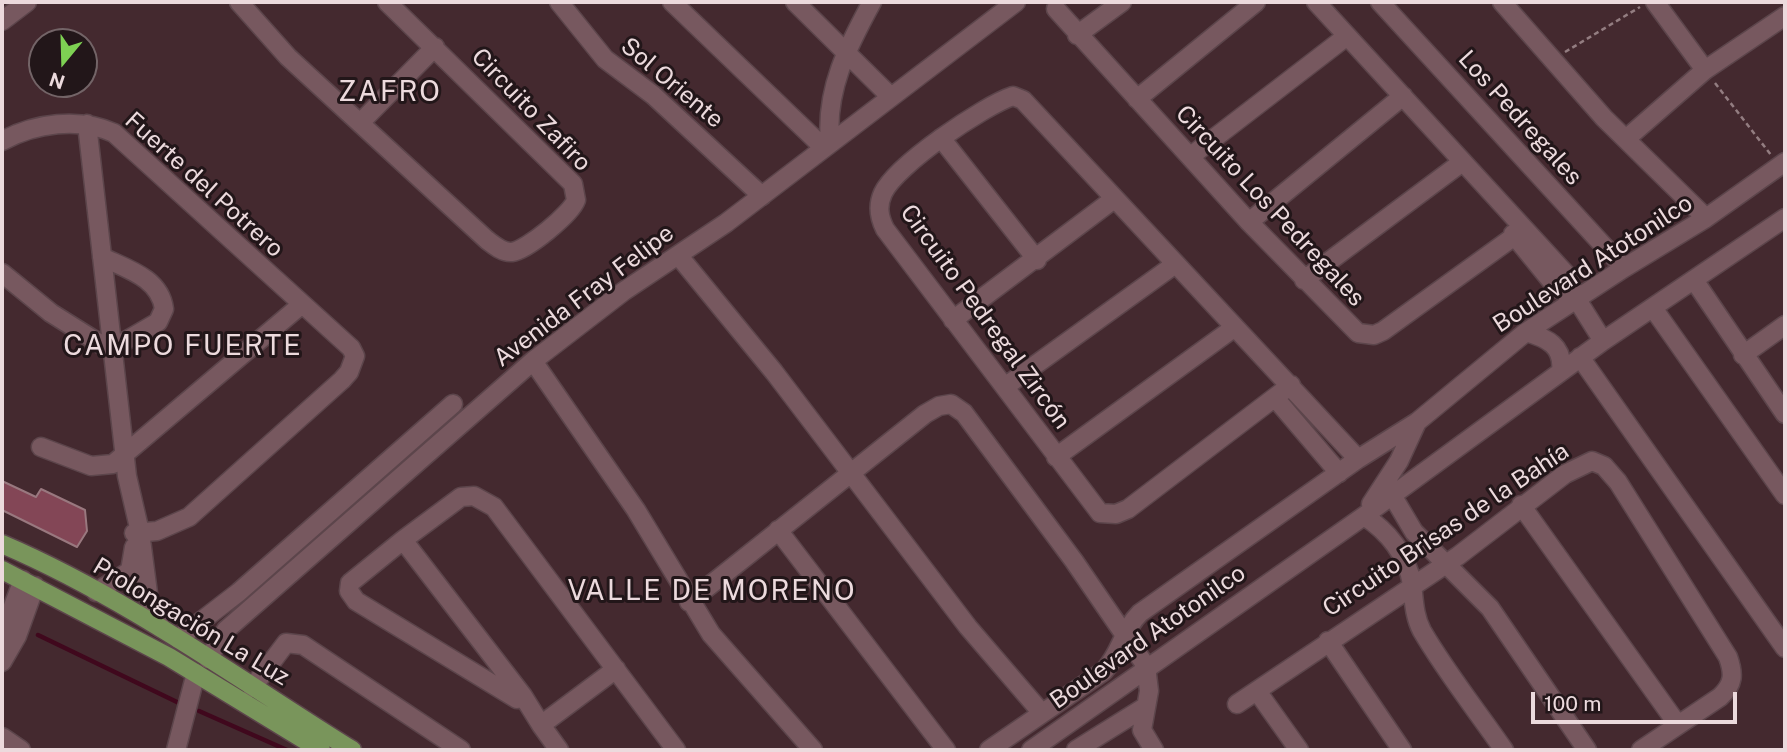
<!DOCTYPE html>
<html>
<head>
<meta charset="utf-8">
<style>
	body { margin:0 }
	#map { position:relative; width:1787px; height:752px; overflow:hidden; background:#44292f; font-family:"Public Sans",sans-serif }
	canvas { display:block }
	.frame { position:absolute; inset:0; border:4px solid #ecdadd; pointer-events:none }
	.north { position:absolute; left:28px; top:28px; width:70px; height:70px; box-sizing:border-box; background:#221619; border:2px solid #736467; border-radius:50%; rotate:199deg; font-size:19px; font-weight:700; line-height:28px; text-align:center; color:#ecdadd }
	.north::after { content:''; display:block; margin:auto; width:24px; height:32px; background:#7ed153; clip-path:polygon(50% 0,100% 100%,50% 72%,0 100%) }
	.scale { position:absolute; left:1531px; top:692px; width:206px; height:32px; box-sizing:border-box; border:4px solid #ecdadd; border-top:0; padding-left:9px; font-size:21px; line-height:24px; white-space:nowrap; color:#ecdadd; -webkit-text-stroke:5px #221619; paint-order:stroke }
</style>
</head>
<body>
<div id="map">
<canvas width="1787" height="752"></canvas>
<div class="frame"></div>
<div class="north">N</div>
<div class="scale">100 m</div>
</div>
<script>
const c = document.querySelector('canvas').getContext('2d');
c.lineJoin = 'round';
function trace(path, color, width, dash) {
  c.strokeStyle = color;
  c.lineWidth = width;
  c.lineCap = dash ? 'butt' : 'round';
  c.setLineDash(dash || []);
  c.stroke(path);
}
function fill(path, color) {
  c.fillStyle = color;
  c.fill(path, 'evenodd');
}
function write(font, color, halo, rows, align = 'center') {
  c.font = font + ' "Public Sans",sans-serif';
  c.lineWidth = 6;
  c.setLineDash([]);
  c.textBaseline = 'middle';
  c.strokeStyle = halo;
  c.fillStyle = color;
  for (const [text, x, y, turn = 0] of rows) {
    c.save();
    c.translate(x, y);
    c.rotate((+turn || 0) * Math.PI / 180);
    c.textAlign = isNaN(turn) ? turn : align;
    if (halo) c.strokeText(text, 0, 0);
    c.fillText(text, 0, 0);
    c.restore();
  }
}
trace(new Path2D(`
	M38,635L179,703
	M199,711L287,750`), '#40081d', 4.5);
const building = new Path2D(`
	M2,481L36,497L41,489L85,510L87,531L77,547L2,510Z`);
fill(building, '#834656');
trace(building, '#99787f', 2);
const minor = new Path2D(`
	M239,2L288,57L487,240C495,246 503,253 512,252C527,250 571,214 576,200L573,184L387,2
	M559,2L605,59L653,95L762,196
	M672,2L823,147
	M795,2L891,97
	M1316,2L1566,274L1576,298L1603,341
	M1380,2L1624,268
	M1502,2L1604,118L1706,218
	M1655,2L1705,70
	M1056,9L1249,222L1358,333L1374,335L1383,331L1523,230
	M2,21L27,2
	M1077,35L1122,2
	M1137,99L1256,2
	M361,122L435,47
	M87,124L127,476L140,532L149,601L161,628
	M941,138L1037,260
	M1626,139L1705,70L1785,16
	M2,141C35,123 79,117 114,133L351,348L355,356L349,372L342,380L189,517L157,531L134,533
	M830,142C825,90 848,46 872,2
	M1191,156L1347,36
	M1249,222L1403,96
	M1513,234L1557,288L1576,298
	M678,255L774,372L968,627L1041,712
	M2,273L51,313L110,350L158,322L164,309C160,278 127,269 102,257
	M1304,280L1461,163
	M1694,280L1785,414
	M1653,308L1785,495
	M953,320L1114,199
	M1526,332C1547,338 1564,346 1561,371
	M1743,355L1785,325
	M1580,357L1785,648
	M533,361L636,510L711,634L813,750
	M1291,385L1128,509L1116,514L1100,513L885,229C879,217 877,206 883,193C896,165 983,106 1013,96L1023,100L1358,459
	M1006,386L1174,265
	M1276,399L1339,473
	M41,447L91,466L113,464L301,305
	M1056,457L1235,327
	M1392,495L1414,532L1490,608L1587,750
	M1371,504L1399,461L1417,422L1526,332L1624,268L1706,218L1785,162
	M1521,505L1678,725
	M1364,516C1388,531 1407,555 1412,584C1414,600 1414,616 1422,631C1446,672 1477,711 1504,750
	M778,530L946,750
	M403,540L461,497L474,496L494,507L676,750
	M96,592L130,571L134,547
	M689,602L925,414L939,406L951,404L964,413L1074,561L1146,666L1149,691L1142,730L1154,750
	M2,635L23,580
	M178,639L239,592L453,404
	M1328,641L1402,750
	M208,659L226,630L533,361L624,291L726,223L1016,2
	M2,662L17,636L35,586
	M252,688L286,643L303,645L461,750
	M1257,691L1299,750
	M523,696L517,699L356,601L349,591L350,583L403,540L523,696L541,725
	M1237,704L1458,556L1565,474L1592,461L1604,466L1618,482L1728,657C1734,674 1734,684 1720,697L1641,750
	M2,737L21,750
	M176,750L196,673
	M559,750L541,725L616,669
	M989,750L1104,671C1122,651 1122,631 1140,613L1358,459L1417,422
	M1031,750L1364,516L1603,341L1785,218
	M1076,750L1145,707`);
const major = new Path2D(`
	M2,544C126,597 238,679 352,750
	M2,570L169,657L321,750`);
trace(minor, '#5c454b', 21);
trace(major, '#5c454b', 21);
trace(new Path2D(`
	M1565,52L1640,7
	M1715,83L1771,155`), '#937d81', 2.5, [5, 3.5]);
trace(minor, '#77585f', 18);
trace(major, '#79955b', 18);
write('24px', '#ecdadd', '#221619', [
	["Sol Oriente",672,83,40],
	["Circuito Zafiro",531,110,46],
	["Los Pedregales",1520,118,48],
	["Fuerte del Potrero",204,185,42],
	["Circuito Los Pedregales",1270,206,47],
	["Boulevard Atotonilco",1593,264,-33],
	["Avenida Fray Felipe",584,296,-37],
	["Circuito Pedregal Zircón",985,317,54],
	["Circuito Brisas de la Bahía",1446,530,-34],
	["Prolongación La Luz",191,622,31],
	["Boulevard Atotonilco",1148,637,-35]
]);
c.letterSpacing = '2px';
write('28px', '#ecdadd', '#221619', [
	["ZAFRO",390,92],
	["CAMPO FUERTE",183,346],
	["VALLE DE MORENO",712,591]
]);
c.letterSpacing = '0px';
</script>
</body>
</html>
